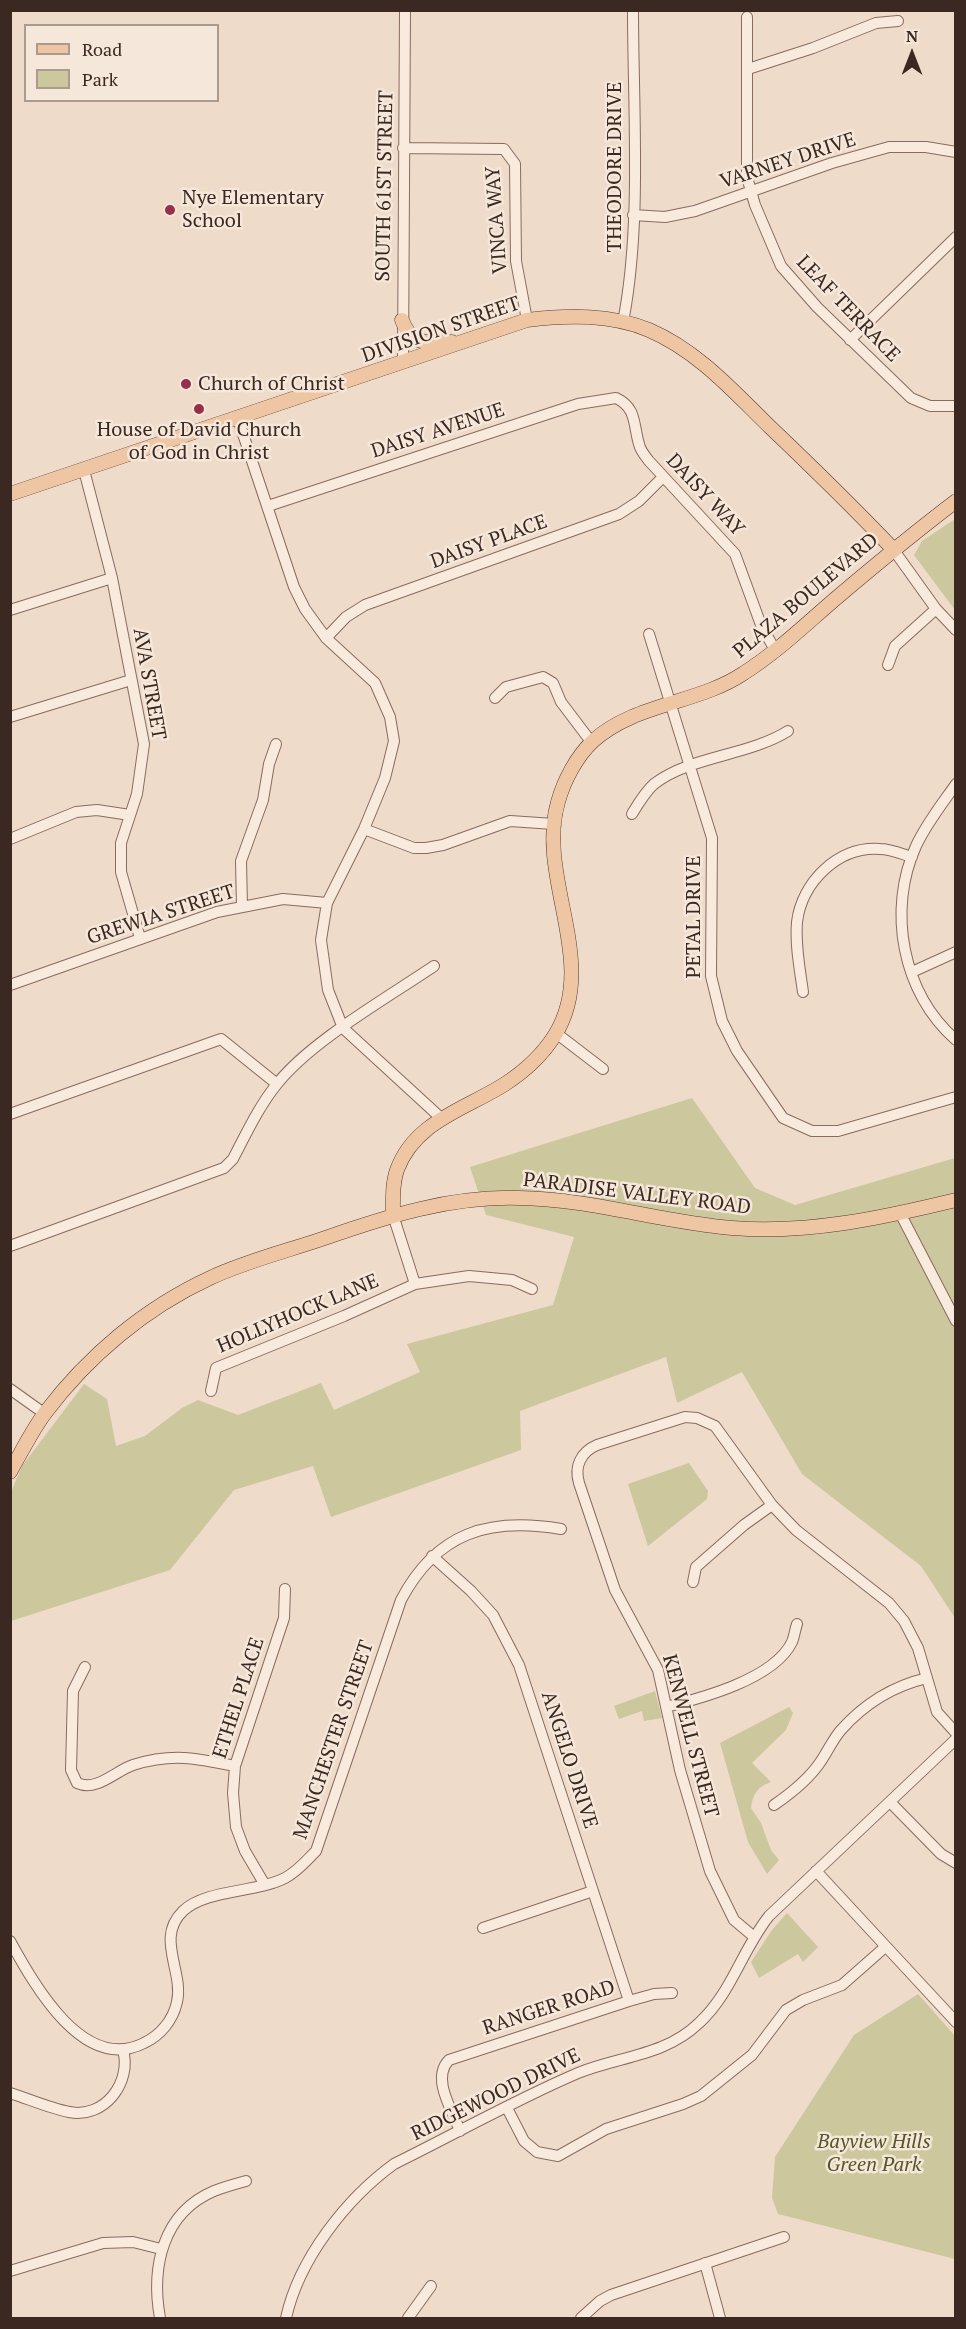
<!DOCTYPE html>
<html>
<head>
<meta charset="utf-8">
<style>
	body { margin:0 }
	#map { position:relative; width:966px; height:2329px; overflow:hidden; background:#eedbca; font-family:"PT Serif",serif }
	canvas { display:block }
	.frame { position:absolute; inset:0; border:12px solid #3b2821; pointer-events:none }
	.legend { position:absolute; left:24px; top:24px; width:195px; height:78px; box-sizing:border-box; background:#f5e7d9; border:2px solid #ab9b8f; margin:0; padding:8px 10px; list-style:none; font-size:18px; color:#3b2821 }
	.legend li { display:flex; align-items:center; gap:12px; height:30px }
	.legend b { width:30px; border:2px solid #ab9b8f }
	.north { position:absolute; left:882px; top:24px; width:60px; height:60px; -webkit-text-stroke:4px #f5e7d9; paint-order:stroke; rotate:0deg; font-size:16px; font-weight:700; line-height:24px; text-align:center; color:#3b2821 }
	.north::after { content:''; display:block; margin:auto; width:21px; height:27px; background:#3b2821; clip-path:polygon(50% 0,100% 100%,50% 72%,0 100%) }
</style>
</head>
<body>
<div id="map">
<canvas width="966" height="2329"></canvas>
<div class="frame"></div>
<ul class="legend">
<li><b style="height:8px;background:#efc6a4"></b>Road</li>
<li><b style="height:16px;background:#ccc79d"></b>Park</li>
</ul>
<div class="north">N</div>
</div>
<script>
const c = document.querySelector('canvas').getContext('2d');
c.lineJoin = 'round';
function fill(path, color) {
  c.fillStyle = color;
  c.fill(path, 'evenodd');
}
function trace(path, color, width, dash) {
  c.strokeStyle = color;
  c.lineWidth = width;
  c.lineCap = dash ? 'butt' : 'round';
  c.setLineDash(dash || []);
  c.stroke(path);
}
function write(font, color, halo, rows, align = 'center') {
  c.font = font + ' "PT Serif",serif';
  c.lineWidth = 5;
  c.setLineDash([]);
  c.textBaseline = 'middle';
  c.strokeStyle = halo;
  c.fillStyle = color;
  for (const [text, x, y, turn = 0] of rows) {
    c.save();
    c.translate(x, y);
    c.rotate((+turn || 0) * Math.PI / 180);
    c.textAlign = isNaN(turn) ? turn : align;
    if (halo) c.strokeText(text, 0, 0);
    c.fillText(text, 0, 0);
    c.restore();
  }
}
fill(new Path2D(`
	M955,519V610L914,555L922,541Z
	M692,1098L755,1188L795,1205L955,1158V1618L921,1566L802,1474L742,1372L677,1403L666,1357L520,1411L521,1450L331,1517L313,1466L234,1490L170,1570L11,1621V1492L22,1466L84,1384L107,1399L116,1446L145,1436L182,1408L198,1400L238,1415L321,1383L334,1410L420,1372L407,1344L553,1305L574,1237L486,1215L470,1167Z
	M689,1463L708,1491L707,1499L648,1546L628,1484Z
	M655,1691L662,1718L644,1721L642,1711L619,1719L614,1706Z
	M789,1707L793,1713L786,1730L752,1763L771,1782C757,1787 753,1794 751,1808L761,1823L771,1850L779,1860L767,1874L748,1842L720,1743Z
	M787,1913L818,1947L803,1962L798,1954L759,1978L751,1962L772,1930Z
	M918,1994L955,2036V2259L778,2214L772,2198L775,2157L854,2035Z`), '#ccc79d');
const minor = new Path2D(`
	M747,17V177L755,205L781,266L817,307L911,398L930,406H956
	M748,69L813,48L876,23L898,21
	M403,148L504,149L515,164L516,261L527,320
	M633,215L665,217L695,211L832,163L889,147H926L956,152
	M623,322C642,225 633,110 633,10
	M850,340L956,237
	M403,362L405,10
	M238,419L294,587L305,609L326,638L375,683L390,717L394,741L385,778L364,829L327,903L321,940L328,990L343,1028L441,1118
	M84,470L112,578L144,744L137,794L121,843V872L140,938
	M268,506L578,404L616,398C637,408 633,424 639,444C640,450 645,456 649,461L735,554L761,625L775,650
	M893,549L936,609L956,630
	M10,610L112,578
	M649,634L712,838L711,976L722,1021L737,1051L783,1118L812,1131H838L956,1097
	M326,638L346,617L365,605L619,514L639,501L663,477
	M888,665L895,646L936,609
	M495,698L506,687L543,677L553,683L561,702L592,743
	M10,717L131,680
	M956,784C942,804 926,824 916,846C887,910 902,993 956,1040
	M632,814C638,804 645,792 654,784C690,756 748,756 788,731
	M364,829L414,848H426L443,845L510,821L554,824
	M10,839L76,812L97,810L130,815
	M242,907L241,861L263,800L269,764L276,744
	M912,972L956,952
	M10,985L217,912L283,899L327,903
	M803,992C800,970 795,945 797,922C802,882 838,846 880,849C890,849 902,854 912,857
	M556,1033L603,1069
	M10,1114L221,1039L277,1084
	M900,1213L956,1321
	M393,1215L415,1284
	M10,1246L224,1168L233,1159C246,1134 259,1106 277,1084C311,1041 387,998 434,966
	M10,1389L45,1414
	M211,1391L216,1368L344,1316L415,1284L469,1276L512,1280L532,1289
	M432,1556L471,1591L493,1615L519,1665L629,2001
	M693,1582L696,1567L744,1525L772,1505
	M85,1667L73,1691L71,1770L77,1783C97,1792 115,1771 133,1765C172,1753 196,1758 235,1766
	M666,1707C702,1698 774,1679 792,1642C794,1637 795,1630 797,1624
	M890,1802L941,1854L956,1863
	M774,1805C790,1794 810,1778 821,1761C828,1751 833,1739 841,1730C865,1703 893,1686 927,1678
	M816,1871L956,2022
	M265,1885L245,1851L236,1827L233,1793L235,1766L284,1618L285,1589
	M483,1928L593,1891
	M753,1936L734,1920L710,1871L680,1770L658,1670L615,1590L579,1483C574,1466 581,1452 597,1445L685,1417L697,1418L715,1426L772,1505L796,1530L889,1603L904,1621L918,1648L937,1712L956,1733
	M10,1941C34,1984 83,2074 144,2043C161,2035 173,2020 177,2002C184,1971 155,1938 183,1911C206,1889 256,1893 285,1878C298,1871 306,1861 316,1851L401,1600C437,1532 489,1517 561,1529
	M10,2093C29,2099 49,2108 69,2112C105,2119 132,2082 123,2050
	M507,2108L524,2141L537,2152L558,2156L606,2129L683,2104L701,2096L752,2055L786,2010L803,2000L842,1985L884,1948
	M460,2131C452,2110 431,2078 449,2060L629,2001L654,1994L672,1993
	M705,2263L720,2318
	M10,2271L103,2243L133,2242L161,2249
	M160,2318C151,2268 162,2213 214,2191C224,2187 235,2184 246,2181
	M286,2318C299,2259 346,2199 394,2164C455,2134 515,2100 578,2073C620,2056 665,2056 699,2023C731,1994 742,1950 769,1916L956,1739
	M408,2318L431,2286
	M581,2318L600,2301L611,2295L784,2237`);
const major = new Path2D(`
	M402,320C412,347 427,342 452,342
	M10,494L527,320C568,315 611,314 649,330C698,351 733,391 770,427C812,467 853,507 893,549
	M393,1215C393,1200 392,1184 397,1170C415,1121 466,1109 505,1084C525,1071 543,1054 555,1035C600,962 536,878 558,802C564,780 577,756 593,741C635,703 698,704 744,673C777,652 805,625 834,600C874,566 914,533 956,501
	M10,1472C21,1453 31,1432 45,1413C88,1356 145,1308 210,1278C246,1261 287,1251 325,1238C388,1216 451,1196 519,1198C591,1199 660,1222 732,1228C808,1234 882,1218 956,1200`);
trace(minor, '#8a6b5e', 12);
trace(major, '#593b32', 15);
trace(minor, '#f8eadd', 10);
trace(major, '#efc6a4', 14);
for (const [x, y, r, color] of [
	[170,210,6,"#982f49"],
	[186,384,6,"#982f49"],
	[199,409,6,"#982f49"]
]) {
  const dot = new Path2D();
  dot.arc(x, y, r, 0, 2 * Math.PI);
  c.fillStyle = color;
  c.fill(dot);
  trace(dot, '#f5e7d9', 2);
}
write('20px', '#3b2821', '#f5e7d9', [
	["VARNEY DRIVE",788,161,-18],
	["THEODORE DRIVE",615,167,-90],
	["SOUTH 61ST STREET",385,186,-89],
	["VINCA WAY",497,220,-94],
	["LEAF TERRACE",848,309,46],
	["DIVISION STREET",441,330,-19],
	["DAISY AVENUE",438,431,-18],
	["DAISY WAY",705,495,47],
	["DAISY PLACE",489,542,-20],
	["PLAZA BOULEVARD",806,596,-40],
	["AVA STREET",149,684,80],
	["GREWIA STREET",161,915,-18],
	["PETAL DRIVE",694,917,-90],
	["PARADISE VALLEY ROAD",637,1194,7],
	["HOLLYHOCK LANE",298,1314,-23],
	["ETHEL PLACE",239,1698,-72],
	["KENWELL STREET",690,1736,75],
	["MANCHESTER STREET",334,1740,-71],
	["ANGELO DRIVE",569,1760,72],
	["RANGER ROAD",549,2008,-18],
	["RIDGEWOOD DRIVE",496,2095,-26]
]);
write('20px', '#3b2821', '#f5e7d9', [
	["Nye Elementary",182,198],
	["School",182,221],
	["Church of Christ",198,384],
	["House of David Church",199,430,"center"],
	["of God in Christ",199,453,"center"]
], 'left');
write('italic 20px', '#565728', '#f5e7d9', [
	["Bayview Hills",874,2142],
	["Green Park",874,2165]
]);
</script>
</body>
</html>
